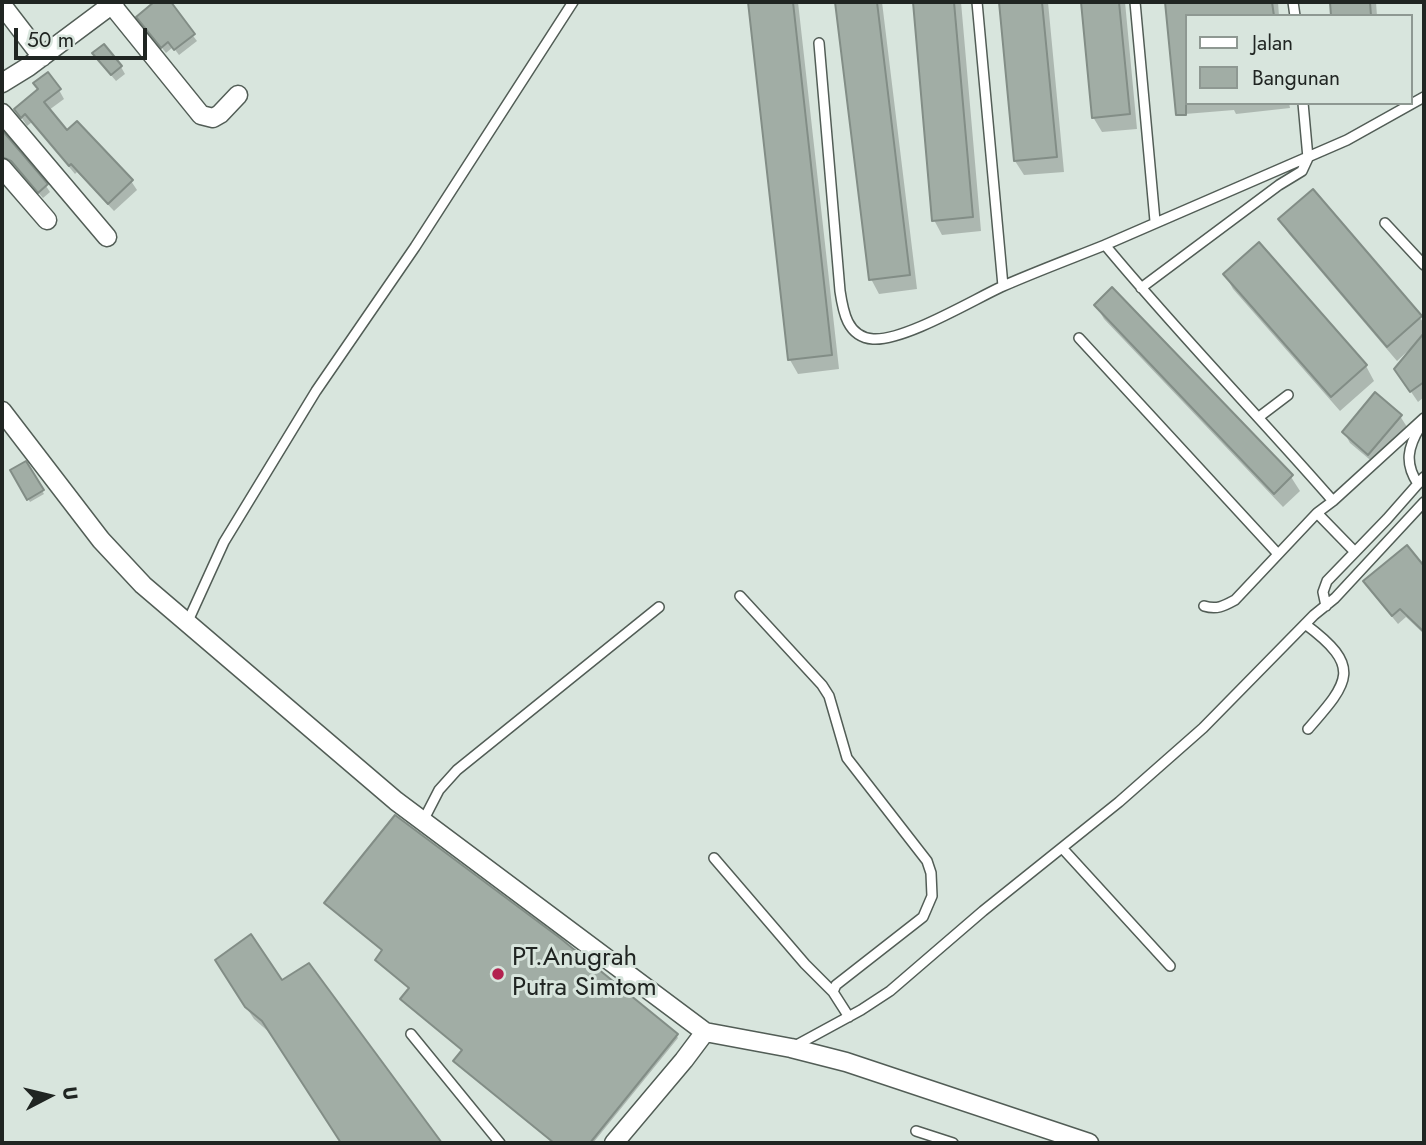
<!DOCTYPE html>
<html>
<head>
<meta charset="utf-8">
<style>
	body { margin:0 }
	#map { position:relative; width:1426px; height:1145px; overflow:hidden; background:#d8e5dd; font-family:Jost,sans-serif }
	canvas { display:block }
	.frame { position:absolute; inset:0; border:4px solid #202522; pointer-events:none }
	.legend { position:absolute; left:1185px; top:14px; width:228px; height:91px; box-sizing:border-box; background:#d8e5dd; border:2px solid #8e9892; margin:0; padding:9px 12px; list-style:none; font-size:21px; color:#202522 }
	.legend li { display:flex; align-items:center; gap:14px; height:35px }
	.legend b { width:35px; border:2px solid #8e9892 }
	.north { position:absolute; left:14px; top:1061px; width:70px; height:70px; -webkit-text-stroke:5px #d8e5dd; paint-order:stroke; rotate:83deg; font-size:19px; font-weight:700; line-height:28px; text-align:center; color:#202522 }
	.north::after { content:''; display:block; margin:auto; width:24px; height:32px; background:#202522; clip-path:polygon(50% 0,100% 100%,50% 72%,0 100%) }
	.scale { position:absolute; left:14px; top:28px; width:133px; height:32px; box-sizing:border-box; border:4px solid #202522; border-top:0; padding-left:9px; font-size:21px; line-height:24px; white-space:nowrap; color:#202522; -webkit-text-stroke:5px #d8e5dd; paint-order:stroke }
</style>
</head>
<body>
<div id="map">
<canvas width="1426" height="1145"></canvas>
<div class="frame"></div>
<ul class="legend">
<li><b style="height:9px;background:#fff"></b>Jalan</li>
<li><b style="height:19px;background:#a1ada5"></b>Bangunan</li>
</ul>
<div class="north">U</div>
<div class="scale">50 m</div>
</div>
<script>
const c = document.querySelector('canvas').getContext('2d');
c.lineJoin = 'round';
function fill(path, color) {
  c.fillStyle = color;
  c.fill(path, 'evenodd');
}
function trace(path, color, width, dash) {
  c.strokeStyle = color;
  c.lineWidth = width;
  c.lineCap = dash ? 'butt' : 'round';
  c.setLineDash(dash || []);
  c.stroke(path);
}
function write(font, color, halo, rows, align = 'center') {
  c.font = font + ' Jost,sans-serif';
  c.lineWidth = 6;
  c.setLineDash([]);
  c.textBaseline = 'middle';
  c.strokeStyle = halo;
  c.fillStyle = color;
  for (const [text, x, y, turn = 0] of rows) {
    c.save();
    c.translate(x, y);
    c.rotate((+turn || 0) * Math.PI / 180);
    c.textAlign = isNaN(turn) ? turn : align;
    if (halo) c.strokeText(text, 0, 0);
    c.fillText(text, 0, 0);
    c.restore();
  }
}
fill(new Path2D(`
	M157,2H167L197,41L179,55L173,47L166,53L138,17Z
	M750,2H798L839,369L798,374L790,360Z
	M837,2H882L917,289L879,294L871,279Z
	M915,2H961L981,231L942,235L934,220Z
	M1000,2H1048L1064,172L1024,175L1015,161Z
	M1083,2H1125L1137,129L1102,132L1093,117Z
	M1167,2H1278L1279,16H1186V103H1289L1290,108L1236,114L1234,110L1185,114L1176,99Z
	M1332,2H1376L1377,16H1333Z
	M98,60L121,67L125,74L116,81Z
	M59,90L64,99L49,110L67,133L131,181L137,190L114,211L77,172L75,174L32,122L27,126L16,109Z
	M2,132L46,186L50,192L43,198L16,167L2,162Z
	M1313,191L1424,323V397L1418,402L1403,380L1414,348L1412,347L1397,361L1289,234L1280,220Z
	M1225,274L1366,366L1374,381L1340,411L1233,289Z
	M1096,305L1291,477L1300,491L1283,507L1104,319Z
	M1400,416L1407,427L1375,464L1350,443L1344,432Z
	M25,463L44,494L30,502L12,471Z
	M1406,547L1424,569V634L1406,617L1398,624L1371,591Z
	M377,960L676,1035L678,1038L593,1143H554L457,1064L464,1051L410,989Z
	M308,965L440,1143H344L270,1033L254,1019L223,972L282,982Z`), '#0003');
const building = new Path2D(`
	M154,2H171L195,34L174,50L168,42L161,48L136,17Z
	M748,2H793L832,355L788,360Z
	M835,2H877L910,275L869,280Z
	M913,2H954L973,217L932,221Z
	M999,2H1042L1057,157L1014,161Z
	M1081,2H1119L1130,114L1092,118Z
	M1165,2H1272L1274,16H1186V115H1176Z
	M1330,2H1370L1371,16H1331Z
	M104,44L122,66L111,75L92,53Z
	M48,72L61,89L44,102L67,130L77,121L133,180L108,204L71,164L69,166L25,114L21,118L14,109L38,89L33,83Z
	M2,130L48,184L38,193L11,161L2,157Z
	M1313,189L1422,316L1387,347L1278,219Z
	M1259,242L1367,365L1331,397L1223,274Z
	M1112,287L1293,475L1274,494L1094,305Z
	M1424,333V382L1410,392L1394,369Z
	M1375,392L1402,415L1368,455L1342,432Z
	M26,461L44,490L27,500L10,470Z
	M1407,545L1424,566V632L1400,609L1392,616L1363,581Z
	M395,815L560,938L678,1034L590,1143H554L453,1061L462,1050L400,999L409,988L375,960L382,950L324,903Z
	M251,934L282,980L309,963L442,1143H341L262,1021L245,1007L215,960Z`);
fill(building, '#a1ada5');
trace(building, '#828d86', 2);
const lane = new Path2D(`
	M977,2L1003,286
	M1135,2L1155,221
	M1293,2L1295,16
	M819,43L840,291C843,311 847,337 873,339C904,341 971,301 1001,287C1035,272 1070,259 1105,245C1178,333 1258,415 1333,501L1317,513
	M1385,223L1424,265
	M1105,245L1347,140L1424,97
	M1141,288L1279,185L1302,171L1308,158L1303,103
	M1079,338L1278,554
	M1259,417L1288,395
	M1418,484C1404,463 1408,447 1420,427
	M1333,501L1424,418
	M740,596L822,685L829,696L847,758L927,861L931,873L932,896L923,917L836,985L833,992L849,1017
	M1204,606C1217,610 1224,606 1235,600L1317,513L1355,552
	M1326,606L1323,592L1327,581L1387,519L1424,477
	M188,621L224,542L316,391L415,247L573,2
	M1305,624C1363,667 1349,682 1308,729
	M423,821L439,790L457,770L659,607
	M1063,849L1170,966
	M714,858L805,964L833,992
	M411,1034L500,1143
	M793,1047L861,1010L890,991L983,911L1119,802L1203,728L1314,615L1335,598L1424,502
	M916,1131L953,1143`);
const street = new Path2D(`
	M2,5L42,57
	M112,5L201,115L213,118L220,114L238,95
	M2,83L28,67L115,2
	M2,113L107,237
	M2,168L47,220
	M2,411L101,540L143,585L396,801L705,1032L684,1060L614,1143
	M705,1032L791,1048L846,1062L1089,1143`);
trace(lane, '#525d56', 12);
trace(street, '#525d56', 21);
trace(lane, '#fff', 9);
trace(street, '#fff', 18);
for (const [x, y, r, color] of [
	[498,974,7,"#b32250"]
]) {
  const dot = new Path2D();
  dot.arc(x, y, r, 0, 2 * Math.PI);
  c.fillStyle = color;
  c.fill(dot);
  trace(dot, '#d8e5dd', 2.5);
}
write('26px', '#202522', '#d8e5dd', [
	["PT.Anugrah",512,959],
	["Putra Simtom",512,989]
], 'left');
</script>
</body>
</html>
